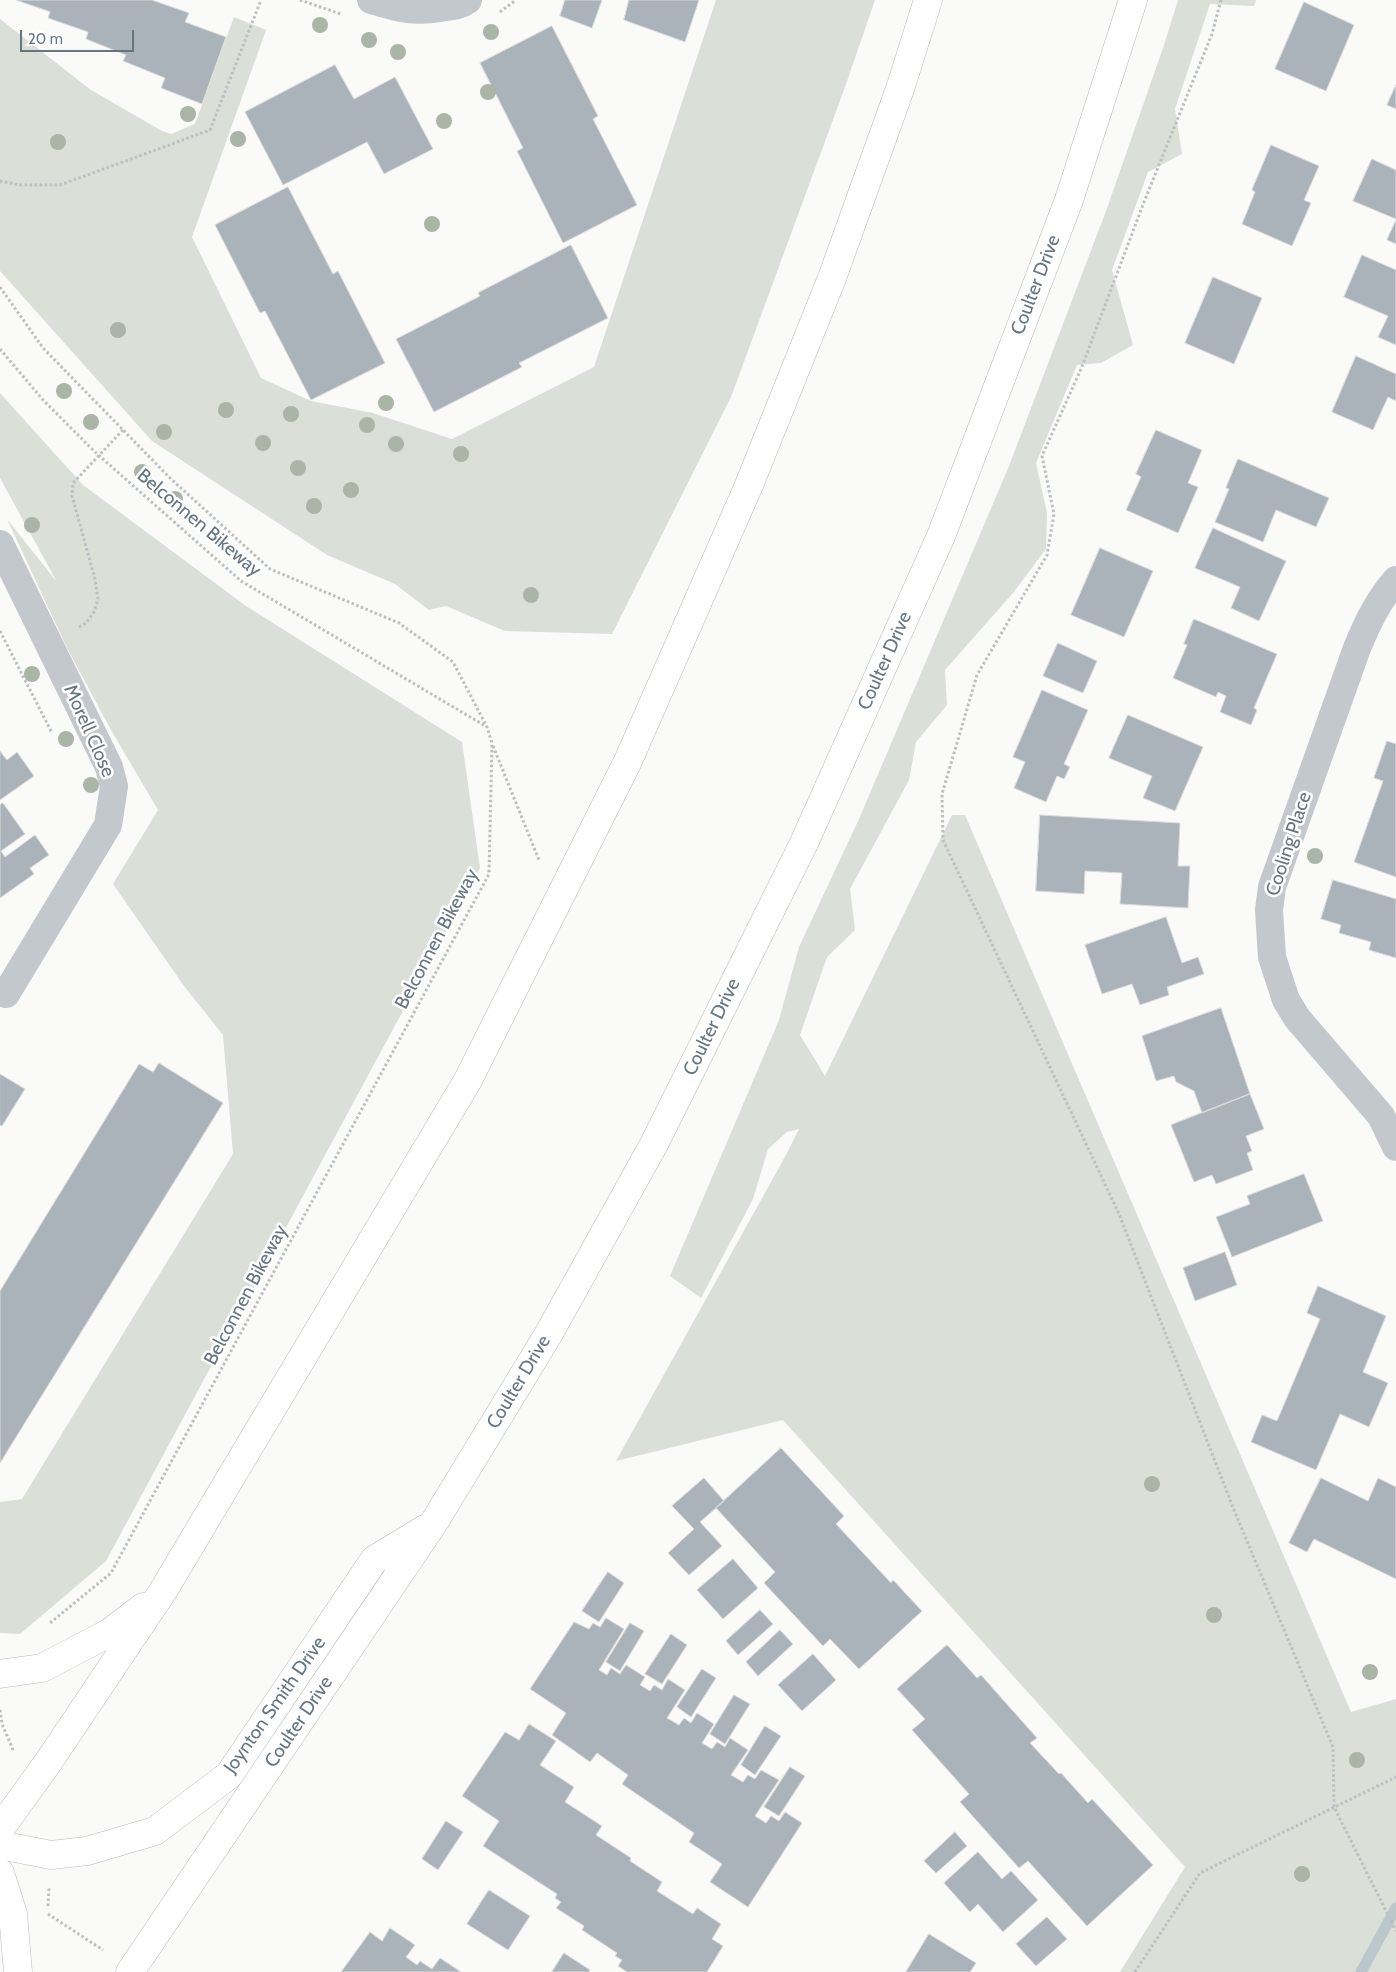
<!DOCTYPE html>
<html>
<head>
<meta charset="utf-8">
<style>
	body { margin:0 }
	#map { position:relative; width:1396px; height:1972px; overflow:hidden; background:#fafaf8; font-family:Cabin,sans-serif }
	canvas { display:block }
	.scale { position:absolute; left:20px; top:30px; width:114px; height:22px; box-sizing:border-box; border:2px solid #657683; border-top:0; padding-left:6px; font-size:15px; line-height:18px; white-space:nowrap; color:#657683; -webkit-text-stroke:4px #fff; paint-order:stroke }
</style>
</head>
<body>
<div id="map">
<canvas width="1396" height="1972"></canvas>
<div class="scale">20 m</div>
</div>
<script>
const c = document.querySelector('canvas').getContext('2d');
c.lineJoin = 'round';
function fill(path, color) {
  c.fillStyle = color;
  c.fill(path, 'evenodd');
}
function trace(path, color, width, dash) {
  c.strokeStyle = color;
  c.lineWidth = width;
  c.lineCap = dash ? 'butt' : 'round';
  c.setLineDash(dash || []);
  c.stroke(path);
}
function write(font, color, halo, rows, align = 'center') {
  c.font = font + ' Cabin,sans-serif';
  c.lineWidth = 5;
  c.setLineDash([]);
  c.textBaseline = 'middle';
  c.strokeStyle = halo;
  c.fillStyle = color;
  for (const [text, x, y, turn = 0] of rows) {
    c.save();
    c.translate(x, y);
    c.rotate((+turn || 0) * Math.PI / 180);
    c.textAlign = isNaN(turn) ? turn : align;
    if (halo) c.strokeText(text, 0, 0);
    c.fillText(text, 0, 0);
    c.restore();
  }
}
fill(new Path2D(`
	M716,0H875L845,87L731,397L612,634L505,631L446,606L429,610L395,584L327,555L152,441L0,271V19L91,90L162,131L171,134L195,124L234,17L266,30L192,237L261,378L311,401L373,413L452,439L594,367Z
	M1178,0H1256L1254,6L1210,4L1175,109L1182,154L1148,172L1112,270L1133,345L1101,363L1077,365L1036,463L1047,513L1046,549L1013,593L945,670L947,705L916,742L909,780L850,889L855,930L827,957L800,1035L825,1076L952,815H965L1351,1712L1396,1699V1972H1120L1185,1867L783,1420L616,1461L786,1155L799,1129L787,1132L768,1149L753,1199L701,1298L670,1276L779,1020L799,947L859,819L1009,466L1106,211L1163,48Z
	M0,393L83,485L246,606L462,742L480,868L106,1561L20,1634L0,1633V1502L22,1499L233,1154L223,1035L184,986L113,884L158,810L111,730L67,648L7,519L57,582L0,478Z`), '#dadfd7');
trace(new Path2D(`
	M1361,1972L1396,1908`), '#bbc7cb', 11);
const building = new Path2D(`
	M16,0H152L189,13L185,22L226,37L202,104L161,88L165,78L123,61L126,55L86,39L88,32L48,18L50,12Z
	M565,0H602L592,28L560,16Z
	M629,0H699L685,42L624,20Z
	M1304,2L1354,25L1326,91L1275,69Z
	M552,26L598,116L593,119L637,205L563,243L517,151L523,148L480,63Z
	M335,65L354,99L395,77L433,149L384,174L367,142L283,185L245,112Z
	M1396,85V109L1387,105Z
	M1271,145L1319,166L1304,200L1311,203L1292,246L1242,224L1255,192L1252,190Z
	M1372,159L1396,170V219L1353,201Z
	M288,187L333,274L338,271L385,363L311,400L265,311L260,313L215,225Z
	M1396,220V244L1387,240Z
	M571,245L608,318L519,363L522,367L434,412L396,339L480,296L478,293Z
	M1362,255L1396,270V345L1378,337L1388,316L1344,297Z
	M1213,277L1262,298L1234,364L1185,343Z
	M1356,356L1396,374V401L1388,397L1373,430L1332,412Z
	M1156,430L1202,450L1188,483L1198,487L1178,533L1126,510L1141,477L1136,474Z
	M1238,459L1329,498L1316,527L1276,510L1263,542L1215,522L1229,489L1226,488Z
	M1213,528L1286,561L1259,621L1231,608L1240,587L1195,568Z
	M1100,548L1153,571L1124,637L1071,615Z
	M1194,619L1277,654L1254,708L1257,710L1251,725L1220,712L1226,696L1218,692L1216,697L1173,678L1187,645L1184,644Z
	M1058,643L1097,661L1083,693L1043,676Z
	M1042,690L1088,710L1064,764L1070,767L1064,779L1057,776L1046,802L1014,788L1025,762L1013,757Z
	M1128,715L1203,747L1175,811L1143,798L1152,776L1109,758Z
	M1387,741L1396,744V877L1354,862L1383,781L1374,778Z
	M0,751L7,760L17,752L34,776L0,800Z
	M3,803L25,834L1,851L5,857L35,835L49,855L30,868L34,874L0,898V805Z
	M1040,815L1180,823L1178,866H1190L1188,908L1120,904L1122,873L1085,871L1084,894L1036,891Z
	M1333,880L1396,899V958L1369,950L1371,942L1339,933L1341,925L1321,919Z
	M1166,917L1182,963L1198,957L1204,974L1167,987L1169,995L1140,1005L1132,984L1102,994L1085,945Z
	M1221,1008L1250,1094L1202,1113L1194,1091L1176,1082L1174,1076L1156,1081L1142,1036Z
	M159,1063L223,1103L0,1463V1291L139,1064L153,1072Z
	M0,1074L25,1089L2,1126L0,1125Z
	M1250,1094L1264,1129L1246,1136L1252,1151L1247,1153L1253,1170L1216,1184L1212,1175L1194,1182L1171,1125Z
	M1304,1174L1323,1221L1232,1257L1216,1217L1250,1204L1247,1196Z
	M1225,1252L1237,1285L1195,1301L1183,1268Z
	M1318,1286L1386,1316L1363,1372L1388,1383L1369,1427L1340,1414L1316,1470L1251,1442L1262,1415L1277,1421L1320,1319L1307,1313Z
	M781,1448L844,1516L836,1524L891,1583L893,1580L922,1611L859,1669L830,1639L823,1646L764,1583L775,1572L716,1508Z
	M704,1478L724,1501L700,1522L722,1546L689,1575L668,1553L694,1529L672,1506Z
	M1321,1478L1368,1501L1378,1478L1396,1487V1579L1314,1539L1307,1552L1289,1543Z
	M733,1559L758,1588L723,1619L697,1590Z
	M608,1572L624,1583L599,1622L582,1611Z
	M760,1610L773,1624L738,1655L726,1641Z
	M606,1618L624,1629L599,1670L607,1675L611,1668L620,1674L626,1665L645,1677L640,1685L650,1691L654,1685L662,1690L668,1679L685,1690L667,1718L679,1725L684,1718L691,1723L697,1713L714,1724L702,1743L712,1749L717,1742L725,1747L730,1738L748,1750L731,1775L743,1782L748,1775L755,1779L761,1770L779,1780L755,1816L766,1823L771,1816L779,1821L785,1812L802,1823L748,1907L710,1882L722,1864L689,1842L694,1833L622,1784L628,1775L597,1753L590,1762L552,1735L566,1713L530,1689L574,1622L589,1629L593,1623L600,1627Z
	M630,1623L644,1631L620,1671L606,1662Z
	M780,1630L793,1644L758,1676L746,1662Z
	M671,1634L687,1645L662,1684L645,1674Z
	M947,1645L977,1678L981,1675L1037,1738L1030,1743L1059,1774L1061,1773L1088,1803L1092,1799L1153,1865L1087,1926L1028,1861L1019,1868L960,1802L969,1794L912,1730L925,1719L897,1689Z
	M813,1654L836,1680L802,1711L778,1685Z
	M702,1669L716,1678L691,1717L677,1707Z
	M734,1695L750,1704L725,1744L710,1734Z
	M529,1724L556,1741L540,1765L574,1787L565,1802L602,1826L596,1835L631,1858L630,1861L662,1882L657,1891L693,1914L697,1908L721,1924L712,1939L723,1946L707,1972H627L618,1966L622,1960L615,1956L617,1953L582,1930L584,1926L556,1908L561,1902L555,1898L557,1894L483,1846L499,1821L462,1796L505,1732L519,1740Z
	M765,1726L781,1736L755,1775L741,1765Z
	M790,1767L805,1776L779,1816L764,1807Z
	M446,1821L463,1832L438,1870L422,1859Z
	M955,1832L967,1846L936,1873L924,1861Z
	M978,1852L1002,1879L1011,1871L1038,1900L1003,1932L978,1904L970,1912L944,1883Z
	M489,1890L530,1916L508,1950L467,1924Z
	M1047,1917L1067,1939L1036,1966L1016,1944Z
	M390,1928L415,1945L406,1957L417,1965L420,1961L432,1969L440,1958L461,1972H341L370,1932L382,1941Z
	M929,1934L976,1963L970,1972H906Z
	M564,1953L590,1970L589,1972H552Z`);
fill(building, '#aab3b9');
trace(building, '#dcdcda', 1);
const major = new Path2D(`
	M0,1674L42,1668L109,1633L143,1607
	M0,1829L49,1761L163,1591L468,1080L628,761L749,485L832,278L900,89L928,0
	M0,1845L51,1855L87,1851L155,1831L229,1775L374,1560L425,1529
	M0,1873L13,1914L18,1972
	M130,1972L433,1524L548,1335L654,1144L804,843L941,536L1069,200L1133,0`);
trace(major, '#b5babe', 29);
trace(new Path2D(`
	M300,0L341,14
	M1221,0L1212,34L1144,202L1081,369L1042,456L1054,514L1047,555L977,675L942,794L943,840L1119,1214L1234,1510L1333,1747L1334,1807L1396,1931
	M500,12L516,0
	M0,181L19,185H60L210,130L261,0
	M0,287L43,348L171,479L270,569L399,623L453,662L487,727L492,743L489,874L111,1573L50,1623
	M0,349L43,400L95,452L241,581L487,727
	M79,627L86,623L94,612L98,599L95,579L72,496L73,483L123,430
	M0,631L52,733
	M493,746L539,860
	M0,1710L2,1724L14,1752
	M48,1906L49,1888
	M48,1914L103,1950
	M1135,1972L1200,1873L1396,1777`), '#bbbfc2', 3, [2.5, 2.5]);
trace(new Path2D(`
	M371,0C400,9 415,13 446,7C454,6 461,5 468,0
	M0,544L109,767L114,786L108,825L6,994
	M1396,580C1378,600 1367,624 1357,648L1272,887L1269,910L1272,957L1286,1000L1297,1018L1381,1116L1396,1147`), '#c3c8cc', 28);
trace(major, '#fff', 28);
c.fillStyle = '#aab4a7';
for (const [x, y] of [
	[320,25],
	[491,32],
	[369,40],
	[398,52],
	[488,92],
	[188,114],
	[444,121],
	[238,139],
	[58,142],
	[432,224],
	[118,330],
	[64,391],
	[386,403],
	[226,410],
	[291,414],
	[91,422],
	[367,425],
	[164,432],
	[263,443],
	[396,444],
	[461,454],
	[298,468],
	[142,472],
	[351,490],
	[175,499],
	[314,506],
	[32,525],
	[531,595],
	[32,674],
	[66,739],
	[91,785],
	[1315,856],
	[1152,1484],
	[1214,1615],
	[1370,1672],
	[1357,1760],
	[1302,1874]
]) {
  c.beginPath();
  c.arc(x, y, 8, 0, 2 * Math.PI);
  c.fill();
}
write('19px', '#657683', '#fff', [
	["Coulter Drive",1036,285,-69],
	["Belconnen Bikeway",199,523,40],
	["Coulter Drive",885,661,-66],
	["Morell Close",89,731,66],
	["Cooling Place",1289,844,-72],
	["Belconnen Bikeway",437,939,-62],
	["Coulter Drive",712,1027,-64],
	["Belconnen Bikeway",246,1295,-62],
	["Coulter Drive",519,1382,-59],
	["Joynton Smith Drive",275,1705,-55],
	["Coulter Drive",299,1722,-56]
]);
</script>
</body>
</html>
